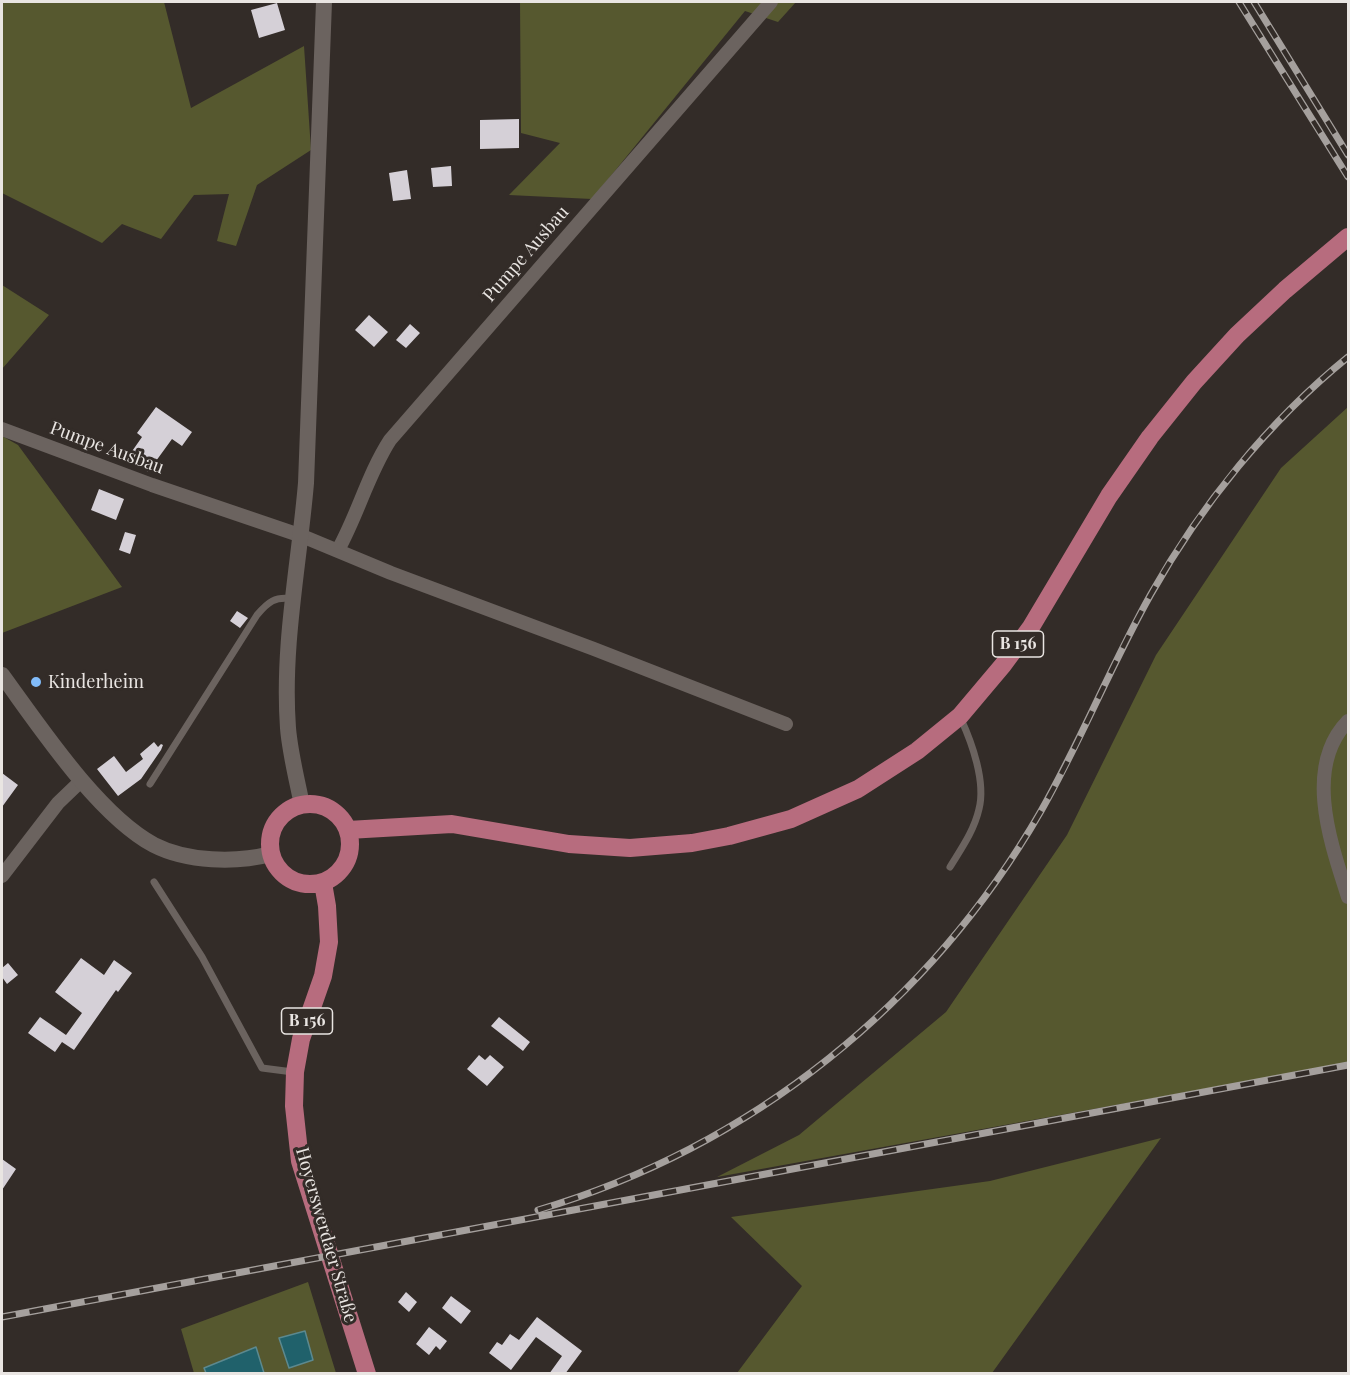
<!DOCTYPE html>
<html>
<head>
<meta charset="utf-8">
<style>
	body { margin:0 }
	#map { position:relative; width:1350px; height:1375px; overflow:hidden; background:#332c28; font-family:"Playfair Display",serif }
	canvas { display:block }
	.frame { position:absolute; inset:0; border:3px solid #e9e5e2; pointer-events:none }
</style>
</head>
<body>
<div id="map">
<canvas width="1350" height="1375"></canvas>
<div class="frame"></div>
</div>
<script>
const c = document.querySelector('canvas').getContext('2d');
c.lineJoin = 'round';
function fill(path, color) {
  c.fillStyle = color;
  c.fill(path, 'evenodd');
}
function trace(path, color, width, dash) {
  c.strokeStyle = color;
  c.lineWidth = width;
  c.lineCap = dash ? 'butt' : 'round';
  c.setLineDash(dash || []);
  c.stroke(path);
}
function write(font, color, halo, rows, align = 'center') {
  c.font = font + ' "Playfair Display",serif';
  c.lineWidth = 6;
  c.setLineDash([]);
  c.textBaseline = 'middle';
  c.strokeStyle = halo;
  c.fillStyle = color;
  for (const [text, x, y, turn = 0] of rows) {
    c.save();
    c.translate(x, y);
    c.rotate((+turn || 0) * Math.PI / 180);
    c.textAlign = isNaN(turn) ? turn : align;
    if (halo) c.strokeText(text, 0, 0);
    c.fillText(text, 0, 0);
    c.restore();
  }
}
fill(new Path2D(`
	M2,2H164L191,108L304,46L311,150L257,185L236,246L217,241L229,194L194,195L161,239L122,224L102,243L2,193Z
	M520,2H796L778,22L745,11L592,199L509,195L560,143L521,133Z
	M2,285L49,315L2,369Z
	M1348,407V1063L717,1177L799,1135L946,1012L1067,835L1156,655L1281,468Z
	M2,436L18,445L122,587L2,633Z
	M1161,1138L992,1373H737L802,1286L731,1217L990,1181Z
	M308,1282L336,1373H194L181,1329Z`), '#56582f');
const water = new Path2D(`
	M305,1331L313,1360L289,1368L279,1338Z
	M256,1347L264,1373H206L204,1368Z`);
fill(water, '#20616b');
trace(water, '#5c898f', 1.5);
fill(new Path2D(`
	M277,3L285,30L259,38L251,10Z
	M519,119V148L480,149V120Z
	M451,166L452,186L433,187L431,168Z
	M407,170L411,199L393,201L389,173Z
	M369,315L388,332L374,347L355,330Z
	M410,324L420,333L406,348L396,340Z
	M156,407L192,432L182,446L172,439L148,472L128,457L142,437L137,433Z
	M99,489L124,499L116,520L91,510Z
	M125,532L136,535L130,554L119,550Z
	M237,611L248,618L240,628L230,621Z
	M154,742L158,747L161,744L163,745L161,750L141,779L118,796L97,769L114,756L126,772L143,759L140,754Z
	M2,773L18,785L2,807Z
	M81,958L104,975L114,960L132,973L118,992L116,990L74,1050L62,1042L55,1052L28,1033L40,1017L66,1035L82,1013L55,992Z
	M8,963L18,975L7,984L2,977V968Z
	M499,1017L530,1042L523,1051L491,1026Z
	M479,1055L485,1060L490,1055L504,1067L487,1086L467,1069Z
	M2,1159L16,1169L2,1190Z
	M406,1292L417,1302L409,1312L398,1302Z
	M451,1296L471,1311L461,1324L442,1308Z
	M537,1317L582,1351L565,1374H549L562,1356L536,1337L511,1370L489,1353L497,1342L502,1345L510,1334L519,1340Z
	M429,1327L447,1341L440,1350L436,1346L429,1355L416,1344Z`), '#d5d0d7');
trace(new Path2D(`
	M150,784L257,615C268,602 275,596 293,599
	M950,867C961,849 974,831 979,809C986,782 972,743 961,719
	M154,882L202,957L262,1068L293,1072`), '#6b635f', 7);
trace(new Path2D(`
	M2,429L152,485L302,536L391,573L594,649L786,724
	M338,550C358,514 368,474 390,440L771,2
	M1348,721C1303,767 1331,844 1348,897
	M2,876L58,803L82,780`), '#6b635f', 14);
trace(new Path2D(`
	M2,675C40,727 98,815 154,845C187,862 236,863 271,854
	M302,805C297,780 290,753 288,728C282,646 299,565 306,483L324,2`), '#6b635f', 16);
trace(new Path2D(`
	M270 844a40 40 0 1 1 80 0a40 40 0 1 1-80 0Z
	M348,830L452,824L569,844L630,848L692,843L729,836L791,819L858,789L917,751L960,716L1003,665L1031,627L1109,496L1150,437L1194,382L1237,335L1285,290L1348,237
	M323,883L327,906L329,942L323,976L301,1039L295,1072L294,1106L300,1161L367,1374`), '#b76c7e', 18);
const rail = new Path2D(`
	M1239,2L1348,177
	M1254,2L1348,155
	M538,1210C751,1147 930,1004 1041,811C1081,741 1111,665 1151,594C1201,505 1269,421 1348,357
	M2,1317L1348,1065`);
trace(rail, '#a5a09d', 7);
trace(rail, '#332c28', 4.5, [14]);
for (const [x, y, r, color] of [
	[36,682,6,"#82bcfa"]
]) {
  const dot = new Path2D();
  dot.arc(x, y, r, 0, 2 * Math.PI);
  c.fillStyle = color;
  c.fill(dot);
  trace(dot, '#332c28', 2);
}
for (const [x, y, w] of [
	[1018,644,51],
	[307,1021,51]
]) {
  const box = new Path2D();
  box.roundRect(x - w / 2, y - 13, w, 26, 4.5);
  c.fillStyle = '#332c28';
  c.fill(box);
  trace(box, '#e9e5e2', 1.5);
}
write('bold 16px', '#e9e5e2', null, [
	["B 156",1018,644],
	["B 156",307,1021]
]);
write('18px', '#e9e5e2', '#332c28', [
	["Pumpe Ausbau",526,254,-49],
	["Pumpe Ausbau",107,448,20],
	["Hoyerswerdaer Straße",326,1235,74]
]);
write('18px', '#e9e5e2', '#332c28', [
	["Kinderheim",48,682]
], 'left');
</script>
</body>
</html>
